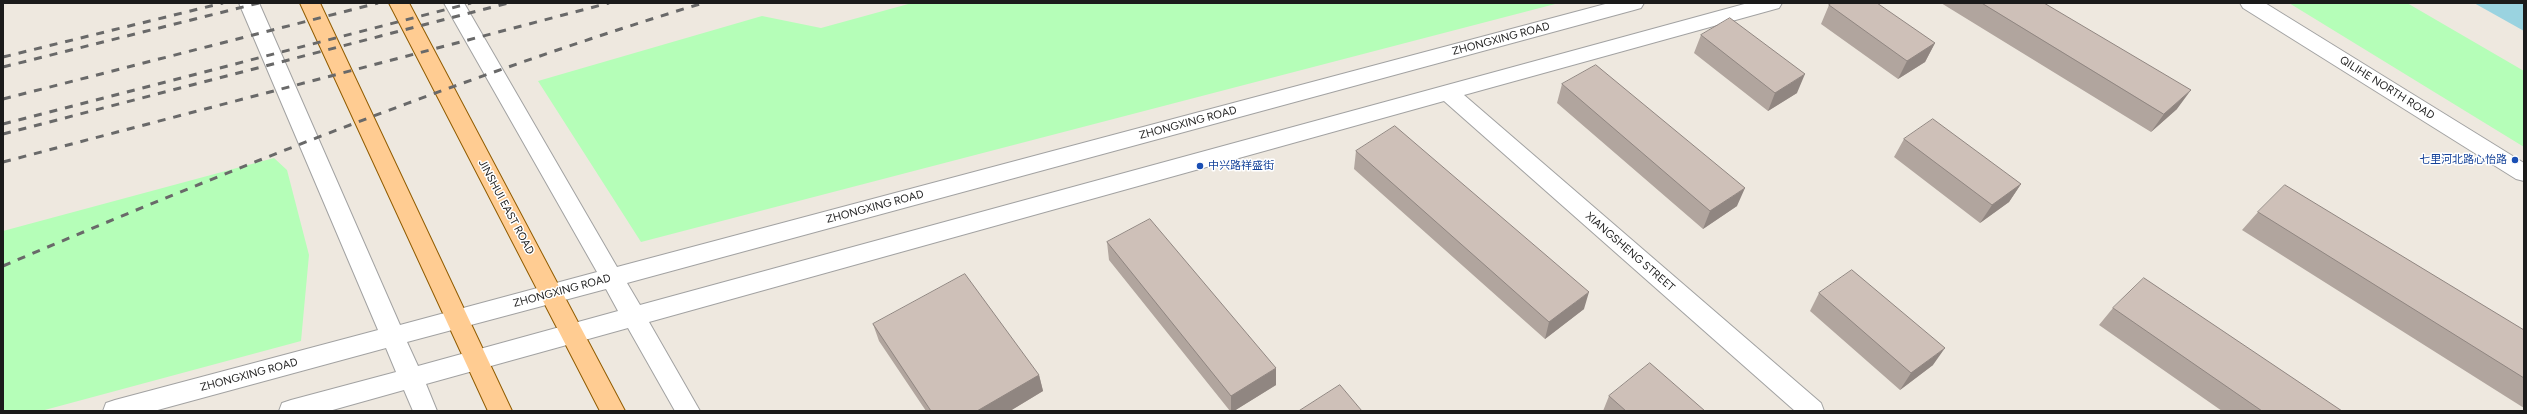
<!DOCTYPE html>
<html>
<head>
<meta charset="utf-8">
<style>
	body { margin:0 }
	#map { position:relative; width:2527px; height:414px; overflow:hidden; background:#eee8df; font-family:Figtree,sans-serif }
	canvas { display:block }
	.frame { position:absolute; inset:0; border:4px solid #1b1b1b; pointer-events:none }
</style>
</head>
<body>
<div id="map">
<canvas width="2527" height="414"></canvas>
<div class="frame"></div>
</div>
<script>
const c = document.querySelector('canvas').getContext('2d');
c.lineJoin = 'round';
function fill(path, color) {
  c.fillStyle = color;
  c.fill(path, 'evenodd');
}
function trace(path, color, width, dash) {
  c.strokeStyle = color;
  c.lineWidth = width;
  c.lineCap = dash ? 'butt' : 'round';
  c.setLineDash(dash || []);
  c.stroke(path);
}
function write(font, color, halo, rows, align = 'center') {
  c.font = font + ' Figtree,"Noto Sans SC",sans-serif';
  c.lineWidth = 3;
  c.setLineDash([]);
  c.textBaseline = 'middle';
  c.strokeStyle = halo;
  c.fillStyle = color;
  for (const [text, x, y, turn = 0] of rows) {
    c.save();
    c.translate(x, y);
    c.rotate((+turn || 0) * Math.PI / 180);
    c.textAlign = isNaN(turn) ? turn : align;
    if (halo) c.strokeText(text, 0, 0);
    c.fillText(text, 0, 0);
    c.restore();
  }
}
fill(new Path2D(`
	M912,3H1559L641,242L538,81L762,16L821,28Z
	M2289,3H2407L2524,71V147Z
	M274,158L287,170L309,255L301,341L41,411H3V231Z`), '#b5feb8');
fill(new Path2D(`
	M2474,3H2524V31Z`), '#9ad3e0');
const minor = new Path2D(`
	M239,3H259L400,325L597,272L444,3H464L617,267L1609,3H1644L1641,8L1634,10L627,283L640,305L1748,3H1782L1779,8L1464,95L1821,403L1824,411H1795L1444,101L649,322L700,411H675L628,328L426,384L437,411H413L404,390L329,411H279L282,403L291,400L396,372L386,348L154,411H103L106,403L115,400L378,330ZM606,289L618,311L418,366L407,342Z
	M2240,3H2265L2524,163V181L2516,179L2243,8Z`);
const major = new Path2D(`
	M300,3H320L512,411H488Z
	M389,3H409L625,411H600Z`);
trace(minor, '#a2a2a2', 2);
trace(major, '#915c00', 2);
fill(minor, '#fff');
fill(major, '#ffcc92');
trace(new Path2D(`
	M3,57L223,3
	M3,67L259,3
	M3,99L378,3
	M3,124L471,3
	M3,134L508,3
	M3,162L609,3
	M3,266C233,168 464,76 703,3`), '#696969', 3, [8, 8]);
fill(new Path2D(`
	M1941,3H2044L2177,109L2151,132Z
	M1829,5L1935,43L1925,62L1898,79L1821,24Z
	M1701,35L1797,93L1768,111L1694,53Z
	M1562,84L1737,206L1703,229L1557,103Z
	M1904,139L2021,184L2009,202L1980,223L1894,157Z
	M1356,151L1584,309L1545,339L1354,169Z
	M2258,212L2524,330V408L2242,230Z
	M1107,242L1276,385L1234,411H1230L1109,260Z
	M1819,293L1933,365L1900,390L1810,311Z
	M2113,308L2342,411H2222L2099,325Z
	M873,324L1039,375L1043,391L1010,411H926L879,341Z
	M1609,396L1705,411H1603Z`), '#b1a59e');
fill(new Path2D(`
	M1935,43L1925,62L1898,79L1907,61Z
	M1805,74L1797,93L1768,111L1775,93Z
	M2191,90L2177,109L2151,132L2164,114Z
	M2021,184L2009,202L1980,223L1992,205Z
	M1745,188L1737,206L1703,229L1710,211Z
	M1589,292L1584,309L1545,339L1549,322Z
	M1945,348L1933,365L1900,390L1911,373Z
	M1276,368V385L1234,411H1231V396Z
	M1039,375L1043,391L1010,411H977Z`), '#908681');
const building = new Path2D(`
	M1832,3H1877L1935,43L1907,61L1829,5Z
	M1982,3H2044L2191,90L2164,114Z
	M1730,18L1805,74L1775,93L1701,35Z
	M1596,65L1745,188L1710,211L1562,84Z
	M1933,119L2021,184L1992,205L1904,139Z
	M1395,126L1589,292L1549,322L1356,151Z
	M2285,185L2524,330V378L2258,212Z
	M1150,219L1276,368L1231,396L1107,242Z
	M1852,270L1945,348L1911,373L1819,293Z
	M965,274L1039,375L977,411H931L873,324Z
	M2144,278L2342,411H2262L2113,308Z
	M1650,363L1705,411H1626L1609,396Z
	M1340,385L1362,411H1299Z`);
fill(building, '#cec0b8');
trace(building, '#908681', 1);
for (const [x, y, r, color] of [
	[2515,160,4,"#1a4fb4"],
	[1200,166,4,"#1a4fb4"]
]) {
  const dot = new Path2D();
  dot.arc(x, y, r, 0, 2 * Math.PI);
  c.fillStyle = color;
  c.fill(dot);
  trace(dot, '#fff', 1.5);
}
write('11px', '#1b1b1b', '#fff', [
	["ZHONGXING ROAD",1501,39,-15],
	["QILIHE NORTH ROAD",2387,88,32],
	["ZHONGXING ROAD",1188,123,-15],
	["JINSHUI EAST ROAD",506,207,62],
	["ZHONGXING ROAD",875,207,-15],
	["XIANGSHENG STREET",1630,252,41],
	["ZHONGXING ROAD",562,291,-15],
	["ZHONGXING ROAD",249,375,-15]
]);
write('11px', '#164399', '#fff', [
	["七里河北路心怡路",2507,160],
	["中兴路祥盛街",1208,166,"left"]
], 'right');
</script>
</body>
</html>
